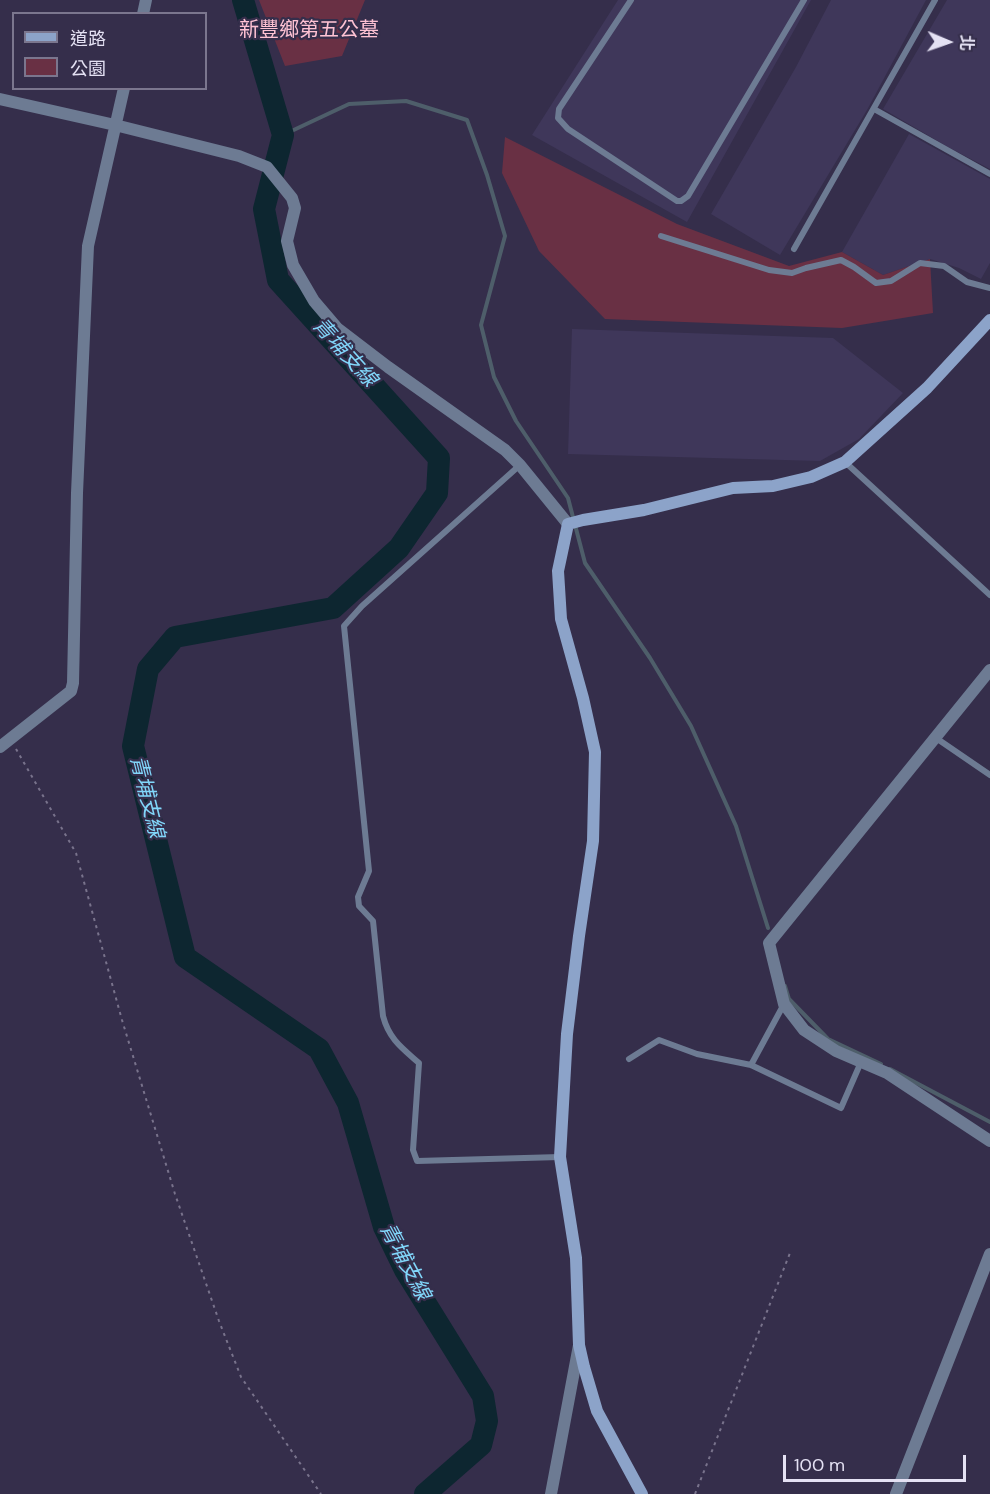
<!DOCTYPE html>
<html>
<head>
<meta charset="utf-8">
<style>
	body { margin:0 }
	#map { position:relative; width:990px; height:1494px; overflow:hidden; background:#352e4b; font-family:"DM Sans","Noto Sans TC",sans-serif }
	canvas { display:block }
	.legend { position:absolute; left:12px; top:12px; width:195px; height:78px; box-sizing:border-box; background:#352e4b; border:2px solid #7b768e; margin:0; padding:8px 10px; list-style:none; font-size:18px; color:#e4e1f3 }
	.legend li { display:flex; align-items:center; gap:12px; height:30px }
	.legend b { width:30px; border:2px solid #7b768e }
	.north { position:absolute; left:918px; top:12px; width:60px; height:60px; -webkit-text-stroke:4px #352e4b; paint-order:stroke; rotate:92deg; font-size:16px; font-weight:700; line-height:24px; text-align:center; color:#e4e1f3 }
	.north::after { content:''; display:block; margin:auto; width:21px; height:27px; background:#e4e1f3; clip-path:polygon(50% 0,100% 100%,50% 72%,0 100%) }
	.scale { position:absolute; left:783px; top:1455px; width:183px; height:27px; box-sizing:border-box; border:3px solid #e4e1f3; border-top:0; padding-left:8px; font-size:18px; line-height:21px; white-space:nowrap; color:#e4e1f3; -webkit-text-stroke:4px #352e4b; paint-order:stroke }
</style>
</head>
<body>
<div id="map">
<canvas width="990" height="1494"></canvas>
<ul class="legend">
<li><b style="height:8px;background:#8ca3c9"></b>道路</li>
<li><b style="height:16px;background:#693044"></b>公園</li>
</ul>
<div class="north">北</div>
<div class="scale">100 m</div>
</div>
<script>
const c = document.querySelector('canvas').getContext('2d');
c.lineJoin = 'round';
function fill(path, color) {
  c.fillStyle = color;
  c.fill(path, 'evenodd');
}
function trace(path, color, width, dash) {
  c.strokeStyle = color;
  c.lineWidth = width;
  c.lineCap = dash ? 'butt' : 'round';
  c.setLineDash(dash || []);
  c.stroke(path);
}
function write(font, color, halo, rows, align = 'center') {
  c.font = font + ' "DM Sans","Noto Sans TC",sans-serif';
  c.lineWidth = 4.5;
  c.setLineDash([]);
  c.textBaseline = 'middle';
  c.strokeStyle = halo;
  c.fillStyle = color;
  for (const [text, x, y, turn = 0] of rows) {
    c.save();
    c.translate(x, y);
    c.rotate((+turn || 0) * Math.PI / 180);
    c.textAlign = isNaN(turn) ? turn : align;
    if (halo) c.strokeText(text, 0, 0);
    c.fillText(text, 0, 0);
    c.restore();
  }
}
fill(new Path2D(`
	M618,0H811L687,222L532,135Z
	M831,0H926L867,110L780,255L711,214L796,67Z
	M947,0H990V169L948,147L883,109Z
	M909,134L990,179V263L981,279L959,268L930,259L883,275L842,252Z
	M572,329L833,338L903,393L859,439L820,461L568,454Z`), '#3f375a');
fill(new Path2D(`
	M259,0H365L342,56L285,66Z
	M505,137L677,224L789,266L842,252L883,275L930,259L933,313L842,328L605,319L539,251L502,173Z`), '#693044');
trace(new Path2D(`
	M283,135L349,104L406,101L467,120L487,175L505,236L481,325L494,377L516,421L568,498L585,563L650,658L691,726L736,826L768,928
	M785,986L789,999L828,1039L881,1064
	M890,1069L990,1122`), '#4e5e6a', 4);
trace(new Path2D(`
	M243,0L283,135L264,209L278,280L439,458L437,493L399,548L333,608L175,637L148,669L133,746L185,957L319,1049L348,1103L384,1227L405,1270L483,1396L487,1421L481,1445L425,1494`), '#0d2630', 22);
trace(new Path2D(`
	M16,749L76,853L122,1020L175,1194L219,1321L241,1377L321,1494
	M695,1494L790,1253`), '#79738c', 2, [3, 4.5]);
trace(new Path2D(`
	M631,0L559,109L558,118L568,129L677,201H681L688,196L804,0
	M874,109L990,174
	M661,236L769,270L792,273L806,268L841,260L854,267L876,283L891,281L920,263L944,266L967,282L990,288
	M794,249L935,0
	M845,462L990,595
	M520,465L362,606L344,626L369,871L358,897L359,906L373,921L383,1016C389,1039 402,1048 419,1063L413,1150L417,1161L560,1157
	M936,738L990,775
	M629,1059L659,1040L697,1054L751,1065L841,1108L861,1062
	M751,1065L784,1004`), '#6d7b93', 6);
trace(new Path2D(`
	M143,14L146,0
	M0,99L115,125L239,156L267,167L292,198L295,208L287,241L293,265L314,301L337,328L388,367L505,450L520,465L568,524
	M990,670L769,943L784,1004L804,1030L836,1051L887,1073L990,1141
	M0,747L71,691L73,683L77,493L88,246L124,88
	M551,1494L579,1345
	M896,1494L990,1254`), '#6d7b93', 12);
trace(new Path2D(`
	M642,1494L597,1411L584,1367L579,1345L576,1258L560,1157L567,1034L579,936L593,841L595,752L583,698L561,619L558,571L568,524L583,520L644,510L733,488L773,486L811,477L845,462L927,388L990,320`), '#8ca3c9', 12);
write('20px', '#fec2d3', '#352e4b', [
	["新豐鄉第五公墓",309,31]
]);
write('italic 21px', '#81d6fa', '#352e4b', [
	["青埔支線",344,353,48],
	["青埔支線",146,797,76],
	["青埔支線",404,1262,62]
]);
</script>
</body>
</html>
